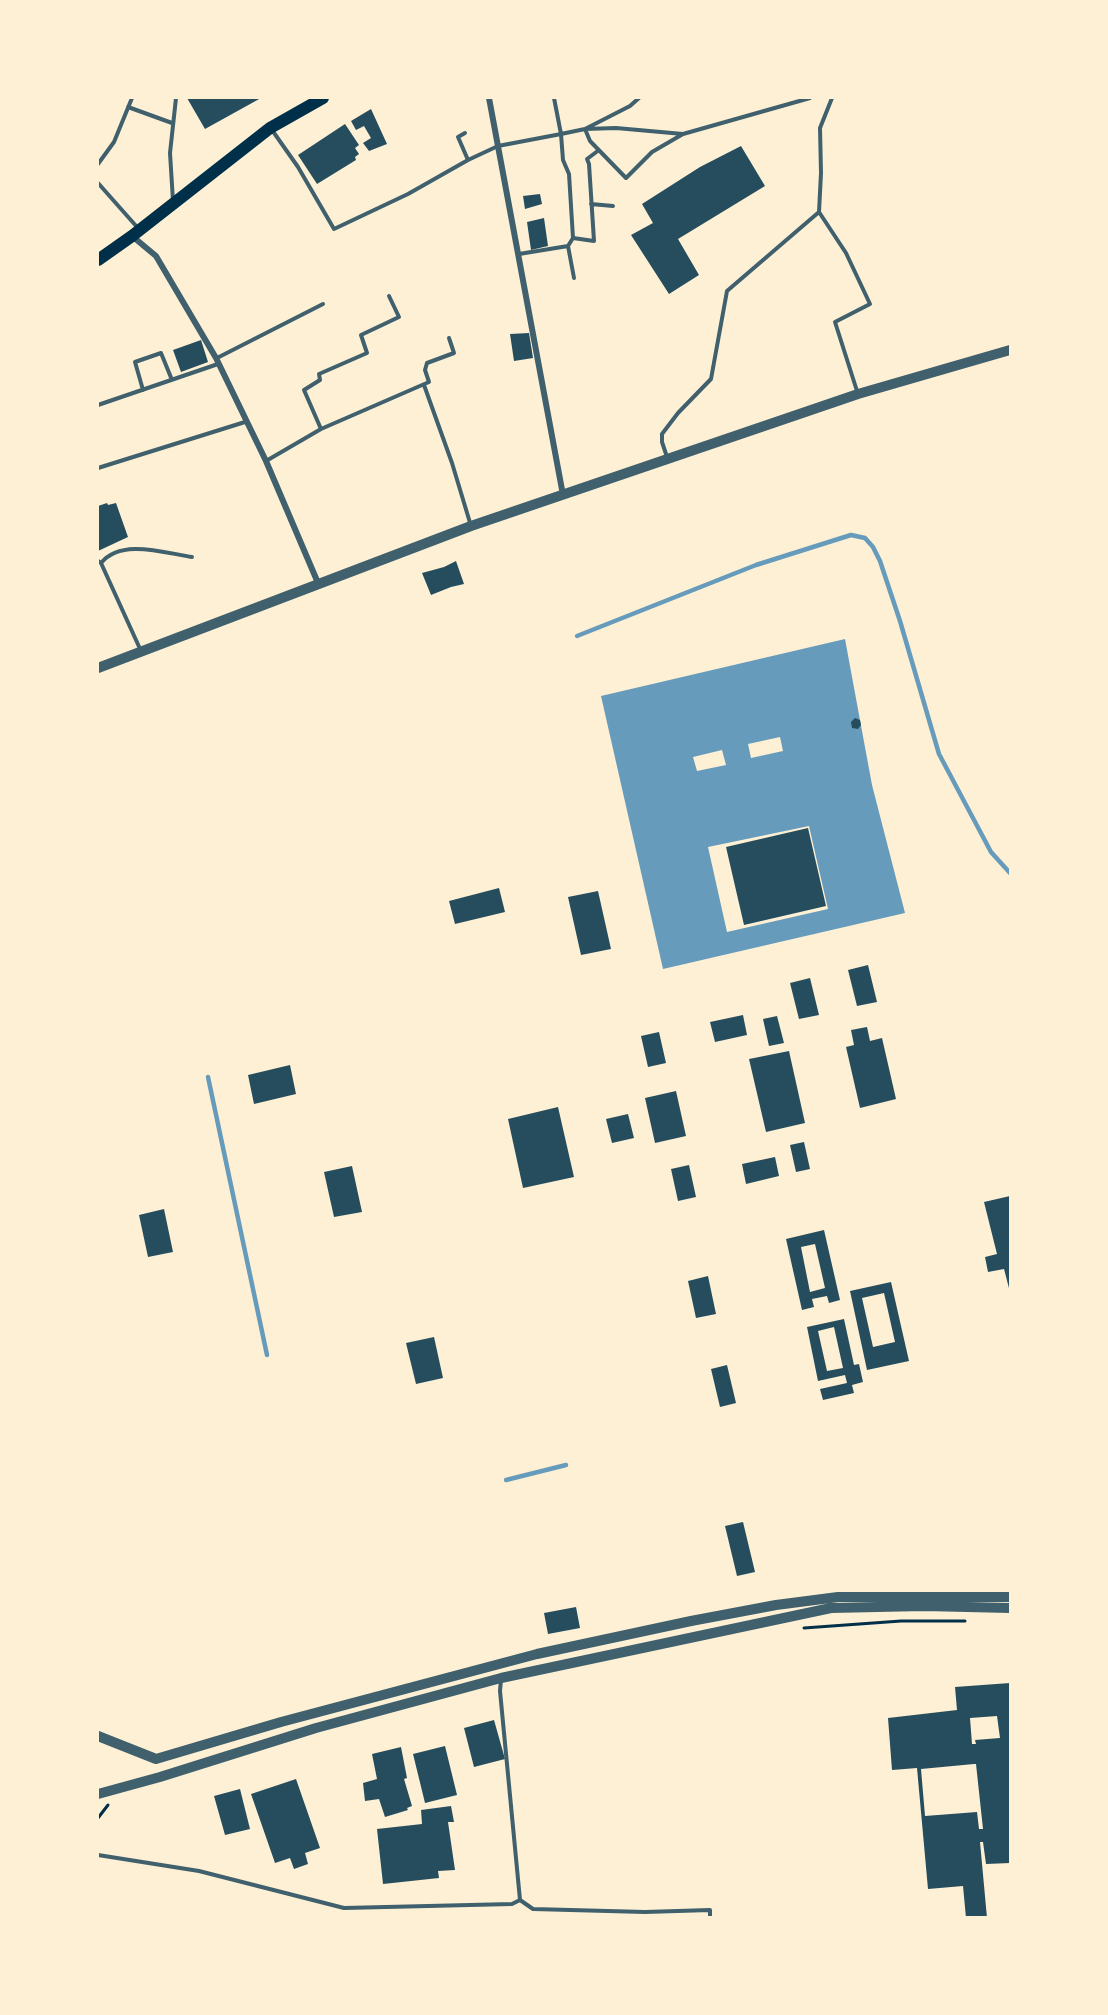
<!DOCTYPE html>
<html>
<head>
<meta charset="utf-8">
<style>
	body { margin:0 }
	#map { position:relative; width:1108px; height:2015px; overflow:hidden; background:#fdf0d5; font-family:Quicksand,sans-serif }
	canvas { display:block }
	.frame { position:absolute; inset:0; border:99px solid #fdf0d5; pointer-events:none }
</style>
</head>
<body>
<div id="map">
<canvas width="1108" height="2015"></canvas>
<div class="frame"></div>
</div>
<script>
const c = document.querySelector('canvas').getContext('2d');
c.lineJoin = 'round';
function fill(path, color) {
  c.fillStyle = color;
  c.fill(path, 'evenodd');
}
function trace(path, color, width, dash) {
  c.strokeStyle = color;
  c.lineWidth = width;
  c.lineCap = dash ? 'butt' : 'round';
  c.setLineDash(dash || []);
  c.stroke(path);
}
fill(new Path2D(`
	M845,639L872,785L905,913L663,969L601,696ZM780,737L783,751L751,758L748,744ZM722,750L726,765L697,771L693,757ZM809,826L828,909L727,932L708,847Z`), '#669bbc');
trace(new Path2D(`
	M577,636L756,565L851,535L865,538L873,547L880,561L900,621L939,754L991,852L1010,873
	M208,1077L267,1355
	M506,1480L566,1465`), '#669bbc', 4.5);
fill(new Path2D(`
	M187,98H261L205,129Z
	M371,109L387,144L369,151L363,143L371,138L364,126L356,130L351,121Z
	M345,124L359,145L355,148L359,154L355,157L356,160L317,184L298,155Z
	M741,146L765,186L678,239L699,275L669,294L631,235L653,223L642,204L700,167Z
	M540,194L542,204L525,209L523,196Z
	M544,218L548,246L531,250L527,222Z
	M529,333L533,358L514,361L510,334Z
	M201,340L208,362L181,372L173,350Z
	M107,503L108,505L116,503L128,537L98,551V506Z
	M456,561L464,584L451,587L431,595L422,573L444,567Z
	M855,718L860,720L861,725L858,729L852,728L851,722Z
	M808,828L826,906L744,925L726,847Z
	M499,888L505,912L455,924L449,901Z
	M598,891L611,949L581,955L568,897Z
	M868,965L877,1002L857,1006L848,970Z
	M810,978L819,1015L799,1019L790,983Z
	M743,1015L747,1035L715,1042L710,1022Z
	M777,1016L784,1043L769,1046L763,1019Z
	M867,1027L870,1041L882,1038L896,1099L860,1108L846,1047L854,1045L851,1030Z
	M659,1032L666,1063L648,1067L641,1036Z
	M789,1051L805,1123L766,1132L749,1059Z
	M290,1065L296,1094L254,1104L248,1075Z
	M676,1091L686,1136L655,1143L645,1098Z
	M558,1107L574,1177L523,1188L508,1119Z
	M628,1114L634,1138L612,1143L606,1119Z
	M804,1142L810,1169L796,1172L790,1145Z
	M775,1157L779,1176L746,1184L742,1164Z
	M689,1165L696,1197L678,1201L671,1169Z
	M352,1166L362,1212L334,1217L324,1172Z
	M1010,1196V1292L1004,1269L988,1272L985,1257L997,1254L984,1202Z
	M164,1209L173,1252L148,1257L139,1215Z
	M824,1230L840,1300L829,1303L827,1296L812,1299L814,1307L802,1310L786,1239ZM815,1244L825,1288L810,1292L801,1247Z
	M708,1276L716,1314L696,1318L688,1281Z
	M891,1282L909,1361L867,1370L850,1291ZM884,1293L895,1342L873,1347L862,1298Z
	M844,1319L854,1365L859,1364L863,1382L852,1385L854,1393L823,1400L820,1389L847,1383L845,1375L818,1381L807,1327ZM834,1327L843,1368L827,1371L818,1331Z
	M434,1337L443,1378L416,1384L406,1343Z
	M727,1365L736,1403L720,1407L711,1369Z
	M743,1522L755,1572L737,1576L725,1526Z
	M576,1607L580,1628L548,1634L544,1613Z
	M1010,1683V1863L986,1864L983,1842H980L987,1918H966L963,1886L928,1889L917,1768L892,1770L888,1718L957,1710L955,1687ZM997,1716L1000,1738L975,1740L976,1744H972L970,1718ZM974,1764H976L983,1829H979L977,1812L925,1816L921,1769Z
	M494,1720L505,1759L474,1767L464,1728Z
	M445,1746L457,1795L425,1803L413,1754Z
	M401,1747L407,1778L404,1779L412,1806L407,1808L408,1810L385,1817L379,1799L365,1801L363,1783L377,1779L372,1754Z
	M296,1779L320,1848L305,1853L308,1864L294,1869L290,1858L275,1863L251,1794Z
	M240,1789L250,1829L225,1835L214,1796Z
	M451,1806L454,1822H448L455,1870L438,1871L439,1878L383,1884L377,1829L422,1824L421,1810Z`), '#264d5e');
trace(new Path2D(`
	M804,1628L901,1621H965
	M98,1818L108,1805`), '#003049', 3);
trace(new Path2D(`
	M554,98L561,134L585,129L616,128L683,134L810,98
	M639,98L630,106L585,129L590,141L626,178L652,152L683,134
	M128,107L172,123
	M272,130L298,167L334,229L408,194L468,160L498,146L561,134L563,160L569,174L573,238L568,246L574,278
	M465,133L458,137L468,160
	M98,164L114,142L132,98
	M98,183L137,227
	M173,201L170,153L176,98
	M591,204L613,206
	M819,212L846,253L870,304L835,322L857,391
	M573,238L594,241L589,164L587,159L599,150
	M519,254L568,246
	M217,358L323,304
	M424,385L452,463L471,526
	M143,390L135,362L161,353L172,380
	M98,405L218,364
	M321,429L304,390L320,380L319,374L367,353L361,335L399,317L389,296
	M667,457L662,442V434L678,413L711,379L727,291L819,212L821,173L820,128L832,98
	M266,461L321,429L429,382L425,370L427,363L454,353L449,338
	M98,468L245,422
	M98,561L101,563L141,651
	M101,563C121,538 165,553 192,557
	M501,1679L500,1691L520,1900
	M98,1855L199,1871L344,1908L512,1904L520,1900L533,1909L645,1912L710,1910V1918`), '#3f606c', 4);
trace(new Path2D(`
	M489,98L563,495
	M132,236L156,256L216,358L266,461L318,583`), '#3f606c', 6);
trace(new Path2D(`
	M98,668L471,526L858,394L1010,350
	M98,1736L156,1759L281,1722L537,1654L691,1621L776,1605L838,1597H1010
	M98,1794L160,1777L316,1728L501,1678L831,1608L924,1606L1010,1608`), '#3f606c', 10);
trace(new Path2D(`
	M98,260L132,236L270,128L323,98`), '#003049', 12);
</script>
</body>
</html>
